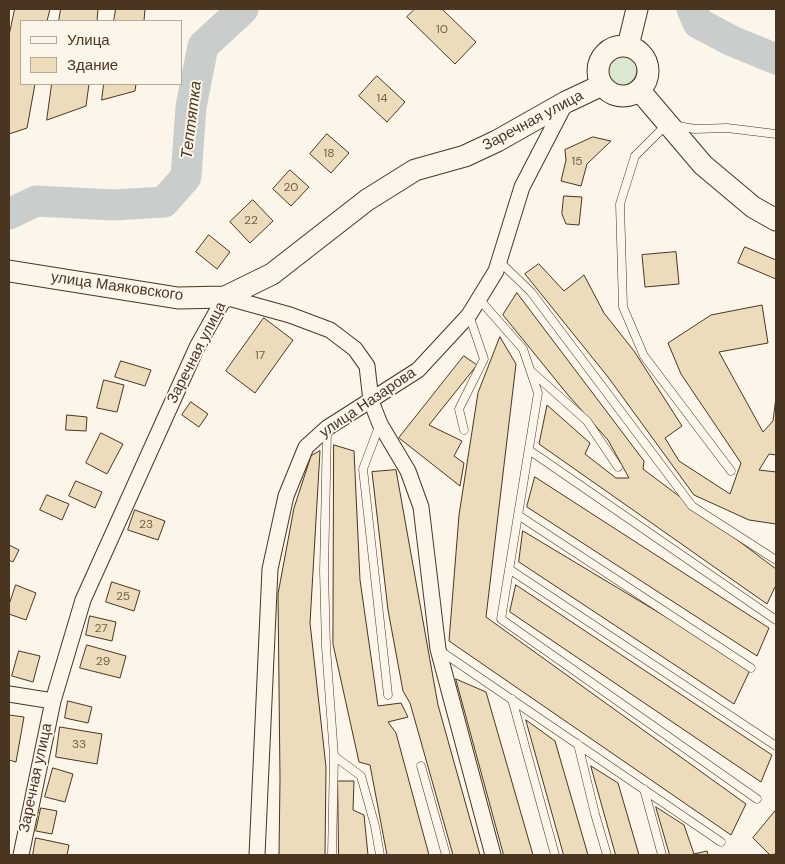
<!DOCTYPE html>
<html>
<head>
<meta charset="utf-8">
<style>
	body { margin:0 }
	#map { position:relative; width:785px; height:864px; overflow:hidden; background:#fbf6e9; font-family:"DM Sans",sans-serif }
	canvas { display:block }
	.frame { position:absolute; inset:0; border:10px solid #4a3520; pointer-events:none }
	.legend { position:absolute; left:20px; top:20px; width:162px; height:65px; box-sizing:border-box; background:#fbf6e9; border:1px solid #b4a999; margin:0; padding:6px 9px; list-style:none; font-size:15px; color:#4a3520 }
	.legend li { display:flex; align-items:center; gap:10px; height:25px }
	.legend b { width:25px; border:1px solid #b4a999 }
</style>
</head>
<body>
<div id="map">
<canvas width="785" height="864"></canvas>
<div class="frame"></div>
<ul class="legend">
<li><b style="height:6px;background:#fbf6e9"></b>Улица</li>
<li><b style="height:14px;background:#ecdcbc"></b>Здание</li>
</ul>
</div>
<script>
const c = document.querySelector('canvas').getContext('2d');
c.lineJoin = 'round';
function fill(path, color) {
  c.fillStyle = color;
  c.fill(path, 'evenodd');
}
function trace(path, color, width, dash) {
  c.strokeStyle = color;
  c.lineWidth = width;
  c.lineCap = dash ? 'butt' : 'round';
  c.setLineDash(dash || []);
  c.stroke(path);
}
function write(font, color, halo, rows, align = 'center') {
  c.font = font + ' "DM Sans",sans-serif';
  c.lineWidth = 4;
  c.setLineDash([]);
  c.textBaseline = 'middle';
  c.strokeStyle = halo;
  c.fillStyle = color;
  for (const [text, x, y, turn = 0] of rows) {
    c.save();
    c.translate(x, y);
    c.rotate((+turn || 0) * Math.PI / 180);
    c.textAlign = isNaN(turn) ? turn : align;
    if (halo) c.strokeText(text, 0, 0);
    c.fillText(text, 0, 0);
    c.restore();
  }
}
const green = new Path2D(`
	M603 69a17 17 0 1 1 34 0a17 17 0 1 1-34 0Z`);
fill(green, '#dce7d0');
trace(green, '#887966', 1);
trace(new Path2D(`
	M692,9L698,23L732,41L776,59
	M9,214L36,201L114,205L164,202L186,177L191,107L203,46L243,9`), '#c9cecd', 31);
const building = new Path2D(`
	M15,9H50L47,21H21V84H35L27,128L9,134V36Z
	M61,9H98L97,21H59Z
	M116,9H145L144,21H114Z
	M415,9H442L476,42L455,64L407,17Z
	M377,76L405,102L387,122L359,96Z
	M52,84H89L86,106L47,120Z
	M104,84H136L135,91L102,100Z
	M327,134L349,153L331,173L310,154Z
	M593,137L611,141L587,164L581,186L561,181L566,160L565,150Z
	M290,170L309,187L291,206L273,189Z
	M564,196L582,197L579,225L566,224L562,214Z
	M253,200L273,221L250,243L230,222Z
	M209,235L230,252L217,269L196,252Z
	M745,247L776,260V279L738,263Z
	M676,252L679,284L645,287L642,255Z
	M539,264L564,291L584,275L604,313L634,351L682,426L665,438L679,461L730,494L741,463L681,374L668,343L711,315L762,305L768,343L719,352L763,432L773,421L776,397V455L769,454L759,470L776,472V524L749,520L694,495L608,377L525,274Z
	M517,293L644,461L643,469L776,569V585L767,604L539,444L547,405L590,443L585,454L616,478H629L608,440L568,395L503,315Z
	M264,318L293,340L255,393L226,371Z
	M500,337L516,364L486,617L746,804L731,835L449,641L459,515L478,393Z
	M464,356L477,365L429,425L462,441L454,456L464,463L460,486L399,438Z
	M121,361L151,370L145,386L115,377Z
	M104,380L124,385L117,412L97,408Z
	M191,402L208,414L199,427L182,415Z
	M67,415L87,417L86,431L66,430Z
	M101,433L123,444L107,474L86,463Z
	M334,445L354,451L360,580L378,706L401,703L408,717L388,722L396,733L429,855H387L370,765L359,762L333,644Z
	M320,451L310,623L326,767L325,855H279L280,779L278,594L294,508L311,456Z
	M396,470L438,705L480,855H453L410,703L403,691L388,610L372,472Z
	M535,477L769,628L757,656L527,507Z
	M76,481L102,492L95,508L69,496Z
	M47,495L69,504L62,520L40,510Z
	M135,510L165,521L158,540L128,530Z
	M523,531L751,668L734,704L519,562Z
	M9,545L19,550L13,562L9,560Z
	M112,582L140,591L134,611L106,602Z
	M16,585L36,593L26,620L9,614V605Z
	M516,585L772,755L761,782L510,612Z
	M90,616L116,622L112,641L86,635Z
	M87,645L126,656L120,678L80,668Z
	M19,651L40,656L33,682L12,676Z
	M456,679L486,692L533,855H504Z
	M68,701L92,707L88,723L65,718Z
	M9,715L24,717L16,762L9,760Z
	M526,720L555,741L588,855H564Z
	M60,727L102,734L97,764L56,757Z
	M591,766L618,783L639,855H616Z
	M53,768L73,774L65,802L45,797Z
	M338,781H354L353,810L364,815L368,855H339Z
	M656,807L684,825L694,854L707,851L708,855H670Z
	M41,808L57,811L52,834L36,831Z
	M776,810V854L770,855L753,838Z
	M36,838L69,845L67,855H33Z`);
fill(building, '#ecdcbc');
trace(building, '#4a3520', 1);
const lane = new Path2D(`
	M499,261L531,292L692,506L776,560
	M479,299L523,349L538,393L501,619L757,799
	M532,372L587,421L618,467
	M380,424L363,469L388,695
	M327,430L324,571L326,647L334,756L332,855
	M464,430L459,409L484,359L469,315
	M529,450L776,620
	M731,471L644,356L623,307L620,204L635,156L667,124L695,129L727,128L776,134
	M518,515L751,668
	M509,569L776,746
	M439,650L721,842
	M512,699L555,855
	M578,744L595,814L607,855
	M334,756L361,776L375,826L380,855
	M421,766L446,855
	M644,789L662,855`);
const street = new Path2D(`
	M9,694L53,701
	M21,855L53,701L83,600L197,347L225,297L290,315L330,330L355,349L367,366L371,401L380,424L408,471L421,507L438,649L493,855
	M257,855L270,569L286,496L306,447L327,428L418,370L469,315L496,271L522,187L566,102`);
const secondary = new Path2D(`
	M598 71a25 25 0 1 1 50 0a25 25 0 1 1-50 0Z
	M628,46L637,9
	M640,91L703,165L753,207L776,220
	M9,271L178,298L225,297L272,274L367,200L415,170L465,156L497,141L566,102L602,85`);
trace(lane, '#4a3520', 9);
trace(street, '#4a3520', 17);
trace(secondary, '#4a3520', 23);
trace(lane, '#fbf6e9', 8);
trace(street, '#fbf6e9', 15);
trace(secondary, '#fbf6e9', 21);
write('12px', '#725f47', null, [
	["10",442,30],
	["14",382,99],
	["18",329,154],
	["15",577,162],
	["20",291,188],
	["22",251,221],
	["17",260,356],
	["23",146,525],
	["25",123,597],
	["27",101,629],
	["29",103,662],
	["33",79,745]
]);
write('15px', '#4a3520', '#fbf6e9', [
	["Заречная улица",533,121,-28],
	["улица Маяковского",117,287,8],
	["Заречная улица",197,353,-63],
	["улица Назарова",368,403,-34],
	["Заречная улица",36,778,-78]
]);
write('italic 16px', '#4a3520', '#fbf6e9', [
	["Тептятка",192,120,-83]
]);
</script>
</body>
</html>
